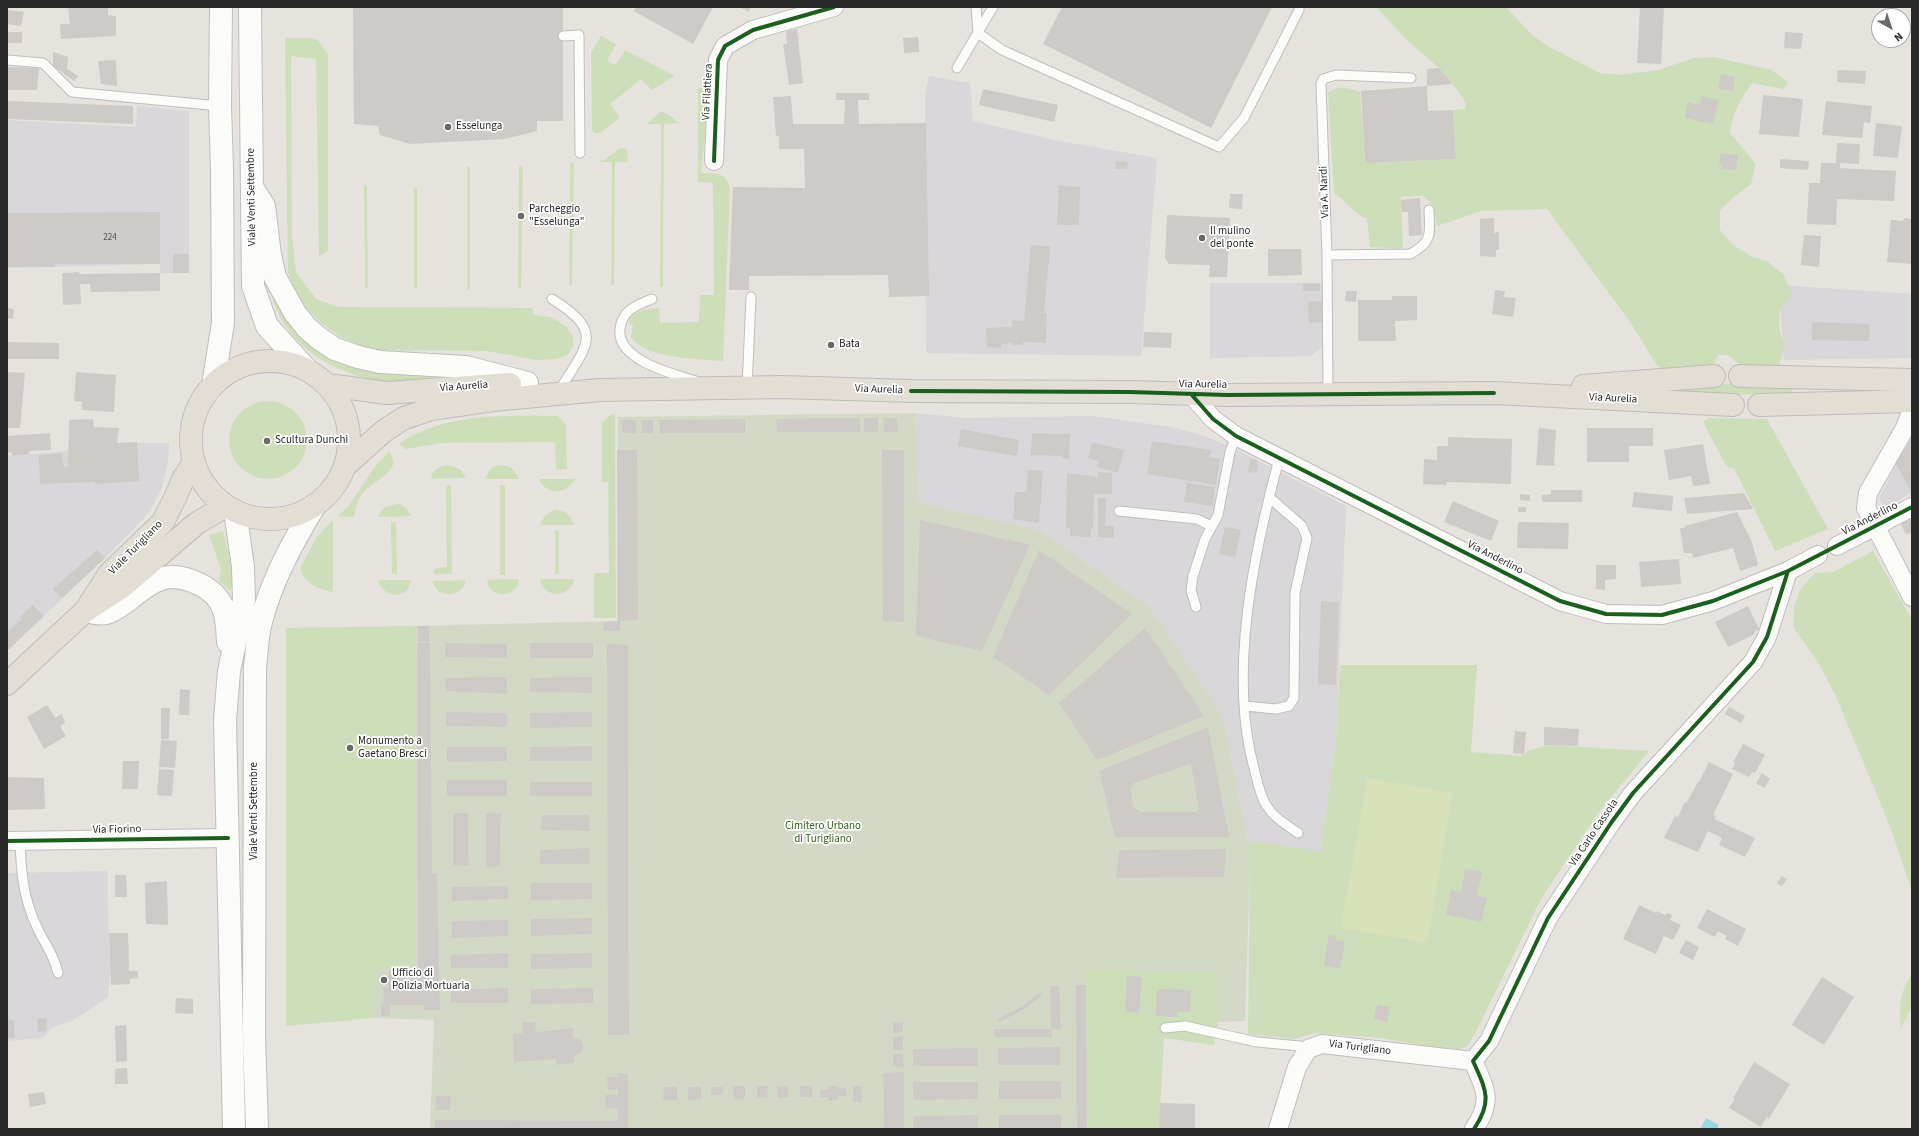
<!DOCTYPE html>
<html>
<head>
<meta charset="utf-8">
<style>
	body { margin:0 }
	#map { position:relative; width:1919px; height:1136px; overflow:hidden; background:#e6e2de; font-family:"Source Sans 3",sans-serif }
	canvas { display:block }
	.frame { position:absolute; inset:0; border:8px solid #282828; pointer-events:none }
	.north { position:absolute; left:1871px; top:8px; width:40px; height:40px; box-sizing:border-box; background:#fff; border:1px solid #a9a9a9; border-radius:50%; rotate:141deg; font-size:11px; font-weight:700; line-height:16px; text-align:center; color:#282828 }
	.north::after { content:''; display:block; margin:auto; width:14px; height:18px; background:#6a6968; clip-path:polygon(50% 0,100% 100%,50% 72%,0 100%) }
</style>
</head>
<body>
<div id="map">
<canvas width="1919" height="1136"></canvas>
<div class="frame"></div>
<div class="north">N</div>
</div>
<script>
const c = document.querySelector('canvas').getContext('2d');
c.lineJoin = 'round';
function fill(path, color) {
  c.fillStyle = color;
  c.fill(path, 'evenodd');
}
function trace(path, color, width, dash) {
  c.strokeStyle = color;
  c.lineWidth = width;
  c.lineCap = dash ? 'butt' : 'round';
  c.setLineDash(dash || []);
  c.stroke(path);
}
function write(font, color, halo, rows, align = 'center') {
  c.font = font + ' "Source Sans 3",sans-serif';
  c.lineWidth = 3.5;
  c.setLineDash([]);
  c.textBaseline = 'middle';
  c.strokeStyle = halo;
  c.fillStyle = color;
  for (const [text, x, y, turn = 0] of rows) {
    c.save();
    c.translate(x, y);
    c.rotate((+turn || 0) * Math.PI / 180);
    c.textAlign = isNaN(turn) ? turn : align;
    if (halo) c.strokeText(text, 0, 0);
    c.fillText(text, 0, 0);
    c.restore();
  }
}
fill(new Path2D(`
	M929,76L970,83L973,121L1059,141L1157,158L1141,356L926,353L925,95Z
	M137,106L189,111V273H160V264L7,268V120L136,127Z
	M1210,283H1323V346L1311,356L1210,358Z
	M1779,285L1912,294V358L1784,360Z
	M915,413L965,418L1092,416L1172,427L1205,436L1236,449L1346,506L1336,740L1321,852L1248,841L1224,722L1212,700L1149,606L1041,531L919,502Z
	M1912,437V492L1886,508L1879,499L1896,464Z
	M123,443H169L168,463L162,488L153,505L144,518L105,558L7,651V456L68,451V445Z
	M107,871L110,969L108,997L88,1011L71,1021L53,1027L43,1038L7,1041V873Z`), '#d9d7d9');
fill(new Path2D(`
	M1376,7H1506L1532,35L1548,46L1600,73L1620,75L1658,70L1694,58L1714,57L1772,70L1788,82L1784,89L1752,83C1741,99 1732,113 1730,133L1756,164L1751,184L1735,196L1720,210V230L1733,245L1749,255L1768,262L1783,274L1792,293L1780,309L1779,329L1785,348L1778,367L1742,366L1728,355H1718C1716,358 1715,362 1714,364C1703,376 1671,369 1658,367L1630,322L1547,209L1481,211L1437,226L1433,206L1424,196L1401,197L1403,246L1401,249L1370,247L1367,219C1353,213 1346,201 1334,193L1328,93C1338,84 1348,88 1360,92L1365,163L1456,159L1453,110L1465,109L1466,103L1453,84L1439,68L1408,41Z
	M601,36L616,44L607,61L616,65L625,50L675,76L652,90L641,79L610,104L620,118L600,133H594L592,129L591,53Z
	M285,38H311L318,40L328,54V250L322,255H319L316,59L291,56L292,237L296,272L316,299L338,307L533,308V315L550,317L566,326L573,337V347L567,355L557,359L537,360L487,351L373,350C332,338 302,313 288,273Z
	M698,87L709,93L701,173H715L725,177L730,187L723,361C699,359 645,359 631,337L633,326L629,323C632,310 648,309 659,308L660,323L699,322L700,295H714L713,183L698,182Z
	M661,111L671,116L678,123L664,124L663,287H660L661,124H647Z
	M620,148H625L628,152L627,162H615L614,285H611L612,162H597L604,160Z
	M570,163H574L572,285H569Z
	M519,166H523L521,288H518Z
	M467,167H470V289L467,290Z
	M364,186H367L368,288H365Z
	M414,188H417V288H414Z
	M271,293L302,336L434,372L435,377C416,380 394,384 375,380C328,371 282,341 271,293Z
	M1742,383L1790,385L1793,390L1789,394L1687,395L1684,390L1688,386Z
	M229 440a39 39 0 1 1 78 0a39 39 0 1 1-78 0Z
	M612,414H615L616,618H594V573H609L608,482H602V422Z
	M558,416L566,425L567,469L556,470L555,442L442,443L405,449L399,444C445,412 505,416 558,416Z
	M1709,418L1767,419L1828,529L1775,551L1734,468L1727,467L1703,422Z
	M390,451L394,463C382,487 359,480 354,517L337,516L348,507L376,465Z
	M447,465L460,469L466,478L431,479C432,470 438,467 447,465Z
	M498,465C510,465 514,468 519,479H485C488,472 491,467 498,465Z
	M539,479H575C567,495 546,496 539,479Z
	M446,485H451L452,574H435L433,572L436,568L447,567Z
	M500,485H505V575H500Z
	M400,504L407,509L411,516L378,517C383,506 388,505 400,504Z
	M555,510C564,510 571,515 574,525H540L545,515Z
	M333,520V592C318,589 305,584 300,568L317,537Z
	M391,522H396L397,574H392Z
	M555,530L559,531V574H555Z
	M223,531L233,572L231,591L219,581L221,569L209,535Z
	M1873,551L1912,620V891L1889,824L1835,694L1816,659L1793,627L1794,607L1801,588L1815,573L1833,572Z
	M519,579C518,598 489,600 487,580Z
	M540,579H574C571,598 542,599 540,579Z
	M378,580H411C409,600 383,599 378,580Z
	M466,580C463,594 450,597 438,591L432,581Z
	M415,626V969L377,968L374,1018L286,1026V628Z
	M1340,665H1477L1471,752L1521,756L1528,751L1547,745L1649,751L1598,813L1541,899L1475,1034L1467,1046L1454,1051L1382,1038L1315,1033L1294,1039L1248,1034L1250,866L1248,841L1321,851L1336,740Z
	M1086,969L1218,972V1022L1214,1045L1164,1038L1159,1129H1087Z
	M1912,974V1007L1901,1028C1899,1006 1899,994 1912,974Z`), '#cedeba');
fill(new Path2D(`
	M915,413L919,502L1041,531L1149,606L1212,700L1224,722L1248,841L1250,866L1245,1021L1218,1022V972L1086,969L1087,1129H430L434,1020L374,1018L377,968H415V626L617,621L618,417Z`), '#d4d9c7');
fill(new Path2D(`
	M1367,778L1453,793L1427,943L1341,928Z`), '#d8e1b8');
fill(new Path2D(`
	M1706,1118L1719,1125L1717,1129H1700Z`), '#99d8e0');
fill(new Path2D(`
	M68,7H108V15L116,16V36L61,39L60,24H70Z
	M353,7H563V121H537V131L505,139L410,144L380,135L378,126L354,124Z
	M636,7H713L693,44L634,11Z
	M739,7H751L748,12Z
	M1062,7H1272L1211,128L1043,44Z
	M1640,7H1664L1661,64L1637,63Z
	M7,10L24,12L21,26L7,24Z
	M797,29L803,83L789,85L783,44H787L786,31Z
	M7,32H22V43H7Z
	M1785,32L1803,33L1801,49L1784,48Z
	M918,37L919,52L904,53L903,38Z
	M53,52L68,57L67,69L78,76L74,81L53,66Z
	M116,60L117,86L101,84L98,61Z
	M7,67L39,68L37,90H7Z
	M1439,68L1453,84L1427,86V69Z
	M1838,70L1866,71L1865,84L1837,82Z
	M1721,74L1735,77L1733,91L1718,89Z
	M1427,86L1428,111L1453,110L1456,159L1365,163L1361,91Z
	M983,89L1058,105L1054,122L979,105Z
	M836,93H869V100H858L859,124L926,123L929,296L889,297L888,275L749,276V290H729L733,187L805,188L804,149H779V136H776L773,97L791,96L793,124H844L845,100H836Z
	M1763,95L1803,99L1799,137L1759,134Z
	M1702,96L1719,100L1713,124L1685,118L1688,102L1700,105Z
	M7,101L133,106V124L7,119Z
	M1826,101L1872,106L1870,123L1864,122L1862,138L1822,135Z
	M1876,123L1902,126L1898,158L1873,156Z
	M1837,143L1860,144L1859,164L1840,163V168L1896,171L1894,201L1837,199L1836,225L1807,224L1809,183H1820L1821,163H1836Z
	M1720,153L1738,155L1736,170L1721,169L1722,164L1719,163Z
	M1780,159L1809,161L1808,170L1780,168Z
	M1116,161L1128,162L1127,169H1115Z
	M1059,186L1080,187L1079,225H1057Z
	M1230,194H1243L1242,209L1229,208Z
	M1420,198L1422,235L1409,236L1408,212H1402L1401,200Z
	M160,212V264H55V267H7V213Z
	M1167,215L1230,218L1227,277H1209L1210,265L1169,264L1165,258Z
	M1494,218V233L1499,232V250H1496V257L1480,256V219Z
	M1904,218L1912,219V264L1887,262L1891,220L1903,221Z
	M1804,235L1821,236L1819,267L1801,265Z
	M1031,245L1050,246L1044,313H1047L1046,343L1023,342V345H1012V343L1002,344L1001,348L987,347L986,328L1012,327V320L1024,321Z
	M1268,249H1301L1302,275L1268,276Z
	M173,254H188L189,273H173Z
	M79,272L80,274L160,273V291L91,292L90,284H80L81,304L63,305L62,273Z
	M1303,283L1320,284V291H1303Z
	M1495,290L1505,291L1504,297L1516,298L1513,317L1492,314Z
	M1346,291H1357L1356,302L1345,301Z
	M1392,296H1417V320L1395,321L1396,341H1358V300H1392Z
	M1322,301L1323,322L1309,323L1308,302Z
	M7,308L14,309L13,319L7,318Z
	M1812,322L1870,324L1869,341L1812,340Z
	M1144,332L1172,333L1171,348L1143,347Z
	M7,342L59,343V359H7Z
	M7,372L25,373L20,428H7Z
	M76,372L116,375L114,412L82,410V402L74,401Z
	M824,418H860L861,432H777L776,419Z
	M864,418H878V432H864Z
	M883,418H897L898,432H884Z
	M93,419L94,427L119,428L117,443L137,442L139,481L95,484V482L40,484L39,455L62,453L64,467H68L69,420Z
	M745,419V433H660L659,420Z
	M622,420H636V433H622Z
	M642,420H653V433H642Z
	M1539,428L1556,430L1554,466L1536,465Z
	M1587,428H1653V446H1629V462H1587Z
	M961,429L1019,440L1016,456L958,446Z
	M50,433L51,450L29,451V454L12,456V452L7,453V436Z
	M1032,433L1070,434L1069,459L1062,458V456L1031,455Z
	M1448,437L1512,439L1511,484L1447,482L1446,485L1423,484L1424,459L1437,460V446H1448Z
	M1912,437V493L1896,464Z
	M1152,441L1211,450L1209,457L1220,459L1216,485L1147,474Z
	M1092,442L1124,450L1118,473L1097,467L1099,461L1088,458Z
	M1703,444L1710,484L1693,486L1691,476L1669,480L1664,450Z
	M617,450H637L638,620L620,621V631H604L603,622L618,621Z
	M882,450H904V622L883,621Z
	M1250,459L1258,460L1256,473L1248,472Z
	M1028,470L1043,471L1039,523L1013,519L1015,492H1026Z
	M1098,472L1112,473V494H1094L1093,529H1091V537L1070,536V528H1066L1067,473L1098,477Z
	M1187,483L1215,487L1213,506L1184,502Z
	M1551,490H1582V502H1542V495L1551,494Z
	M1634,492L1673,496L1672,511L1632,507Z
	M1744,493L1753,509L1687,514L1684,498Z
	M1520,494L1530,495V501L1520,500Z
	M1098,498H1106L1105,526H1114V538L1098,537Z
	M1453,501L1499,521L1491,541L1444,522Z
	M1518,507H1526V512H1518Z
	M1737,512L1752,542L1758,565L1740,571L1733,548L1693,558L1692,553H1684L1680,528H1685V526Z
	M1912,517V533L1906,534L1900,523Z
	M920,520L1030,545L982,651L916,636Z
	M1518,522L1569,523L1568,549L1517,548Z
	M1225,527L1241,530L1235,557L1219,554Z
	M97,550L105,558L62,598L53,589Z
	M1039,550L1132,614L1049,695L993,657Z
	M1679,559L1681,584L1641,587L1639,562Z
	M1596,565H1616V579L1605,580V590L1596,589Z
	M1321,601L1339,602L1336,685L1318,684Z
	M33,605L44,616L7,651V630L8,632L22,619L20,617Z
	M1748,606L1759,629L1754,632L1755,634L1728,647L1715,622Z
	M418,626H429V642H418Z
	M1145,628L1204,716L1097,760L1059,703Z
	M417,643H430L432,873H437L440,1010H424L423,1005H390V1016H381V1004H384L383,988L388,987L389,971L418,972Z
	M445,643L507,644V658L445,657Z
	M530,643H593V658H530Z
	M607,644L628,645L629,1035H608Z
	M507,677V694L446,691L445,678Z
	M592,677V693L530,692V678Z
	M180,689L190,690L189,715H179Z
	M47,705L55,718L62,714L65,723L60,726L66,736L44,749L27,717Z
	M1729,707L1745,716L1741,723L1725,714Z
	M161,708H170L169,739H161Z
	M446,712L507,713V727L446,726Z
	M592,712V727L530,728V713Z
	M1208,727L1229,837H1115L1099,771ZM1191,764L1199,809L1196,812H1140L1133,806L1130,789L1134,783Z
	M1544,727L1579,729L1578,746L1544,745Z
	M1515,731L1526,732L1524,754L1513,753Z
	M161,740L177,741L175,768L159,767Z
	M1743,744L1765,755L1755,773L1752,772L1749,777L1732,769L1735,763L1733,762Z
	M592,746V761H530V747Z
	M447,747H507V761L447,762Z
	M123,761H139L138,789H122Z
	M1709,762L1733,774L1713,815L1716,816L1714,819L1755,838L1745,857L1719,845L1722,838L1708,831L1698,852L1664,838L1675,816L1678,817L1684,803L1687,802L1698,782H1699Z
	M159,769L174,770L172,796L157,795Z
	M1762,773L1770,779L1764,788L1756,783Z
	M7,777L44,778L45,809L7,810Z
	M447,780H507V796H447Z
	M530,782H592V796H530Z
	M453,813H468L469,866L453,865Z
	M501,813L500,866L486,867V814Z
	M542,815H589L590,831L541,830Z
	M589,848L590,864H540V850Z
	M1226,849L1224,877L1116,878L1119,850Z
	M1465,869L1482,872L1477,896L1487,898L1481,922L1446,915L1451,890L1461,892Z
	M115,875H126L127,897H115Z
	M1782,876L1787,879L1782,886L1777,883Z
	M167,881L168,925L146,924L145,883Z
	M531,883H592V899L531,900Z
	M508,886V899L452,901V887Z
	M1639,905L1656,913L1657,911L1665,915L1667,913L1672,915L1670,920L1681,925L1673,940L1664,936L1656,954L1623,939Z
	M1707,909L1746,929L1738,946L1725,939L1727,936L1718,931L1715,937L1697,928Z
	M592,918V934L531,936V919Z
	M508,920V936L451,938L452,921Z
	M109,933H128L129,971H138V978L130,979V984L111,985Z
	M1329,934L1336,936V941L1345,942L1340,969L1324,966Z
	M1686,940L1699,947L1693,960L1679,953Z
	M508,953V968H451V955Z
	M592,953V968L531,969V954Z
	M1127,976L1142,977L1139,1013L1125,1011Z
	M1822,977L1854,997L1824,1045L1792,1025Z
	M1076,985H1086L1087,1129H1077Z
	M1050,986H1059L1061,1029H1051Z
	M508,988V1003H451V990Z
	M593,988V1003L531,1004V989Z
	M1157,989L1191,990L1190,1012H1177V1017L1156,1016Z
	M1040,992L1042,995L1026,1008L1000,1022L998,1019L1023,1006Z
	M176,998L193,999V1014L175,1013Z
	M1377,1004L1390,1007L1387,1022L1374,1019Z
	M46,1018L47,1031L38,1032L37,1019Z
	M7,1020H14L15,1038H7Z
	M522,1022H535L536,1032L573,1028V1039H579L583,1043V1050L578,1055H574V1063L556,1065V1059L514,1062L513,1034L523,1033Z
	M893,1022H903V1032L893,1033Z
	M126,1025L127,1061L116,1062L115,1026Z
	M994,1029H1051L1052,1037H995Z
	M903,1036V1050H893V1037Z
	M1060,1047V1065H998V1048Z
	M977,1048L978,1066H913V1049Z
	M893,1054H903L904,1067L893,1066Z
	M1754,1062L1790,1084L1769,1119L1767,1117L1761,1127L1729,1108L1735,1099L1733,1098Z
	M127,1068L128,1084H115V1069Z
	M904,1072V1129H884L883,1073Z
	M618,1073L628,1074V1129H435V1120L618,1121V1109L606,1108L605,1095H618V1089L608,1090L607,1077H618Z
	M999,1081H1061V1099H999Z
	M913,1082H978V1099L913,1100Z
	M733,1086H745V1098L734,1099Z
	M757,1086H768L767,1098H757Z
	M777,1086H788V1097L778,1098Z
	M800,1086H812L813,1097H800Z
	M829,1086H837V1089L846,1088L847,1096H838V1100L829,1101V1097H820V1090L829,1089Z
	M853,1086H861L862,1102H853Z
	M664,1087H677V1100H663Z
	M688,1087H701V1099L688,1100Z
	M711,1087H723V1095H711Z
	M44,1092L46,1104L30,1107L28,1094Z
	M436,1096H451L450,1110H435Z
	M1160,1103L1195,1104V1129H1159Z
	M978,1115V1129H913V1116Z
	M999,1115H1061V1129H999Z`), '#cecac8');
const service = new Path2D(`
	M976,7L978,33L1002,50L1219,147L1244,118L1299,10V7
	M563,36L579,35L580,153
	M7,60L43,63L72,92L220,106
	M957,68L993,7
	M1327,255L1410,254C1433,242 1430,233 1429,210
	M552,299C603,331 589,343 562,386
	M652,299C637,305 622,310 620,329C616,360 673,374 696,381
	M747,388L751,297
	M1328,393L1327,255L1321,84L1323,79L1336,75L1411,78
	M1279,459C1254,552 1228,673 1254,768C1257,780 1260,795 1266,805C1274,818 1287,825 1298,833
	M1119,511L1197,519L1211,526
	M1196,607L1191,590L1193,576L1205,539L1218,515L1230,452L1236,436
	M1245,706L1276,709L1289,706L1294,698L1295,593L1307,538L1302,526L1270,498
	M20,840C21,871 23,897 36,925C44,944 53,951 58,973
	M1165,1028L1185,1026L1257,1042L1300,1046L1308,1049`);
const minor = new Path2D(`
	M714,161L718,60L725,46L753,30L834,7
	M1191,394L1213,419L1236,436L1560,601L1606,614L1662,615L1713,601L1788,571L1818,555
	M1912,409L1905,428L1868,493L1866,508L1912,597
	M1837,546L1912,507
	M7,841L228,838
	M1278,1129L1297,1067L1308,1049L1322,1044L1473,1061
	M1474,1129C1493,1101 1486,1090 1473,1061L1489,1041L1548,918L1611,823L1633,793L1753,662L1767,637L1788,571`);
const secondary = new Path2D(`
	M250,7L253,286L267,326L307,370
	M252,187L264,206L270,255L275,277L295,313L307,328L320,339L335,349L358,357L380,362L466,367L527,383
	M213,385L223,323L222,169L220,106L221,7
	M85,611C91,612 99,615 106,613C114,611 120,606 127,601C154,580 167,568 201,585C226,598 227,617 228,642
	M234,1129L225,720L229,671L244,600L243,567L235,511
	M257,1129L254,1035L255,667C257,652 257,636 261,622C272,579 293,542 315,505`);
const primary = new Path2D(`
	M191 440a79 79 0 1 1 158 0a79 79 0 1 1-158 0Z
	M1740,376L1912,380
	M328,385L387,393L510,384
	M1583,386L1714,376
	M1759,405L1912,401
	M346,465L384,431L404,418L431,409L493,400L600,390L782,387L911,391L1130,392L1227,395L1494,393L1733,405
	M89,605L109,574L163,522L176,496L183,479L194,462
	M7,684L85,611L122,587L197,523L226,506`);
trace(service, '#c0bfbf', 11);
trace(minor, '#c0bfbf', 20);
trace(secondary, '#c0bfbf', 24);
trace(primary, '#bfbdbc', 24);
trace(service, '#fbfbfa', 9);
trace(minor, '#fbfbfa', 18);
trace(secondary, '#fbfbfa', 22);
trace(primary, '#e3ded5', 22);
trace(new Path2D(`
	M714,161L718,60L725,46L753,30L834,7
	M911,391L1130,392L1227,395L1494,393
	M1191,394L1213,419L1236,436L1560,601L1606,614L1662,615L1713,601L1788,571L1912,507
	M7,841L228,838
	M1474,1129C1493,1101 1486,1090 1473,1061L1489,1041L1548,918L1611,823L1633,793L1753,662L1767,637L1788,571`), '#1b5e20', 4);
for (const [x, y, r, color] of [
	[448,127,4,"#6a6968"],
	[521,216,4,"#6a6968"],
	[1202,238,4,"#6a6968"],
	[831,345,4,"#6a6968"],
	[267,441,4,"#6a6968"],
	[350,748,4,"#6a6968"],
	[384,980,4,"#6a6968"]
]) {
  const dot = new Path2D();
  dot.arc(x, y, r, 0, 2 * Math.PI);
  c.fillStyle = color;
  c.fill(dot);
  trace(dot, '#fff', 1.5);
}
write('9px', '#525151', null, [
	["224",110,238]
]);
write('11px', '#282828', '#fff', [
	["Via Filattiera",708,92,-87],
	["Via A. Nardi",1325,192,-92],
	["Viale Venti Settembre",252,197,-91],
	["Via Aurelia",1203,385,1],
	["Via Aurelia",464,387,-4],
	["Via Aurelia",879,390,2],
	["Via Aurelia",1613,399,3],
	["Via Anderlino",1870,519,-27],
	["Viale Turigliano",136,548,-45],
	["Via Anderlino",1495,558,27],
	["Viale Venti Settembre",255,811,-90],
	["Via Fiorino",117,830,-1],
	["Via Carlo Cassola",1594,833,-56],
	["Via Turigliano",1360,1048,7]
]);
write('11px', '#282828', '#fff', [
	["Esselunga",456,127],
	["Parcheggio",529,210],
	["\"Esselunga\"",529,223],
	["Il mulino",1210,232],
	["del ponte",1210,245],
	["Bata",839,345],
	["Scultura Dunchi",275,441],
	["Monumento a",358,742],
	["Gaetano Bresci",358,755],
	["Ufficio di",392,974],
	["Polizia Mortuaria",392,987]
], 'left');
write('11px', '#365d20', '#fff', [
	["Cimitero Urbano",823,827],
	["di Turigliano",823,840]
]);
</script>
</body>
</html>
